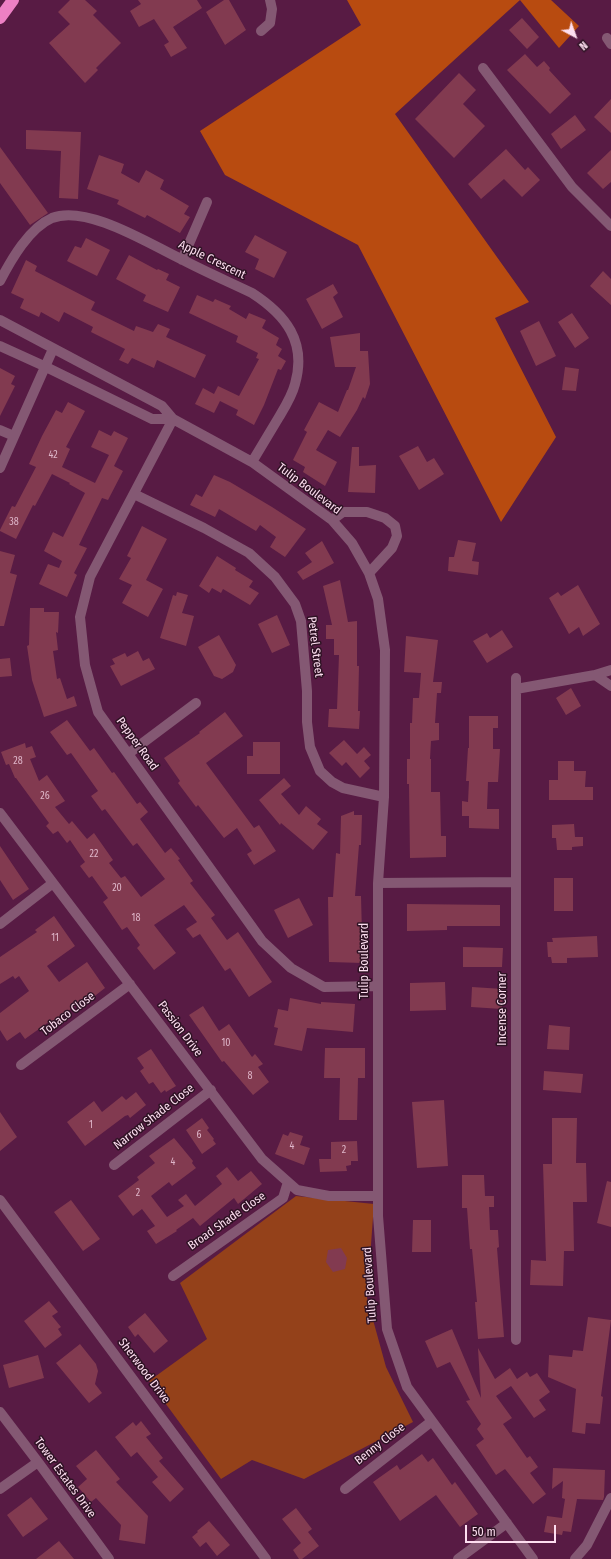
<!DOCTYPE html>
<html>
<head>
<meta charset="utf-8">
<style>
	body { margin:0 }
	#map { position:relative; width:611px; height:1559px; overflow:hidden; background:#581b44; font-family:"Fira Sans Condensed",sans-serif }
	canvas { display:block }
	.north { position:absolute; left:555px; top:16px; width:40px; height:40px; -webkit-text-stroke:3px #2e1324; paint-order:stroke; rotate:139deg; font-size:11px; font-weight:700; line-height:16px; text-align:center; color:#fddef0 }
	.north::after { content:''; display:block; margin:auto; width:14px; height:18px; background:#fddef0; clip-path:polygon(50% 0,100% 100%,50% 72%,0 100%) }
	.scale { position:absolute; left:465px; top:1525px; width:91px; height:18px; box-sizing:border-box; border:2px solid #fddef0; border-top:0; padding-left:5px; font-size:12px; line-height:14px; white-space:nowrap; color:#fddef0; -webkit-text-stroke:3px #2e1324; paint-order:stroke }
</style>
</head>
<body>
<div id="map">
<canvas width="611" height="1559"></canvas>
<div class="north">N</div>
<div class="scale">50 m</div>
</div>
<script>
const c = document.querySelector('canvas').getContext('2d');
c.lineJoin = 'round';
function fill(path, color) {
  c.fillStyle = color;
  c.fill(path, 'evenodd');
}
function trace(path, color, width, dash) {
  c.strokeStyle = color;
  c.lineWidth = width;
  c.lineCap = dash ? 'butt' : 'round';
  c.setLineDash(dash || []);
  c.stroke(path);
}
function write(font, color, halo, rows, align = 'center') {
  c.font = font + ' "Fira Sans Condensed",sans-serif';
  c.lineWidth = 3;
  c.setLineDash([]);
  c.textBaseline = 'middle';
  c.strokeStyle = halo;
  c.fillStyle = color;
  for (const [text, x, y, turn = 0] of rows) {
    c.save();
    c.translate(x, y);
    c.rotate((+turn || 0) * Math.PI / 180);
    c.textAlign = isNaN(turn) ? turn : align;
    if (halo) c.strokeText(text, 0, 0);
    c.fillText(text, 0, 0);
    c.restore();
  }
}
fill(new Path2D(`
	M296,1196L374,1204L367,1298L386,1367L413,1422L304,1479L252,1460L221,1479L149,1381L207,1339L180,1283Z`), '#94411a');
fill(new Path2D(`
	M347,0H520L395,114L529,302L495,318L556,437L501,522L358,245L225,175L200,131L361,25Z
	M520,0H551L579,26L559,48Z`), '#b84b10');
fill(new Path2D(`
	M70,0H85L97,11L93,15L121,43L96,68L98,70L85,83L49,43L70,24L58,12Z
	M138,0H197L202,8L173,27L187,48L171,57L164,45L169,42L154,19L139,27L130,11L141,4Z
	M224,0H229L246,30L225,45L206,12Z
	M522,18L539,37L527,49L509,30Z
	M525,54L537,67L544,61L550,68L549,70L571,94L550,114L507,70Z
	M459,73L476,90L463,104L485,126L454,158L415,119Z
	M611,99V133L594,117Z
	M575,115L586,130L561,149L551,134Z
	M26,130L81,132L78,199L59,198L61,151L26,149Z
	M0,147L48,213L30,225L0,183Z
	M506,149L525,170L528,167L540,180L522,197L504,179L481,199L468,184Z
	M611,150V182L603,189L587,173Z
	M99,155L124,164L121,173L139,183L146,170L164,180L160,189L189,206L184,214L190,217L180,233L147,215L145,218L117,204L119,200L87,189Z
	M255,235L287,252L274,278L255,269L259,259L245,252Z
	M86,238L110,250L97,276L67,261L75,246L81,248Z
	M129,255L157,270L158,269L169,274L166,280L180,287L168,312L143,301L146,295L116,279Z
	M26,260L37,266L35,271L95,302L91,310L134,331L136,326L153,332L158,324L170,329L166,337L206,355L195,378L157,360L154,368L132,358L128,364L119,360L125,349L91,332L93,327L64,312L59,322L41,312L39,317L20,308L24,299L11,293Z
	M603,271L611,279V305L590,286Z
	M333,284L338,293L333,297L343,317L322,329L306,299Z
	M197,295L213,302L215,299L231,306L229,309L246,319L249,313L266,320L262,328L279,338L276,345L282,349L278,356L286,361L281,370L278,369L264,405L254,425L236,415L238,410L220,401L214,413L195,404L203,388L214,394L218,386L239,396L259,359L256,358L258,353L236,342L238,336L189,313Z
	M572,313L589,338L575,348L558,322Z
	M539,321L556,356L536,366L520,331Z
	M360,333V351H368L370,384L365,399L363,397L357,410L340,437L328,430L316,450L337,462L325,486L303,472L305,467L293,460L307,432L304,430L319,402L338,412L347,390H348L356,367H335L330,337Z
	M565,367L579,369L576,391L562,390Z
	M0,368L15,376L11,384L15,386L0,416Z
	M68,402L85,411L66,447L70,449L62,467L95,483L109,455L91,447L99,430L111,436L114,431L128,438L114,466L123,471L108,500L102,498L79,545L87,548L74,573L77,575L67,597L39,584L48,564L59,568L62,561L44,551L53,532L63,537L85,493L69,484L70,483L52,474L35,506L33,505L16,539L0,531V530L12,506L15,507L36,467L29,464L42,436L56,410L62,413Z
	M418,446L427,462L434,458L444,474L419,490L399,456Z
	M352,447H359V466L376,465L375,493L348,492Z
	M214,475L230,482L272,507L306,529L285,557L270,547L276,537L260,525L256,531L219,509L215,517L190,505L196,494L202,497Z
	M142,526L167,539L146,580L163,589L148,617L122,603L132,585L119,579L131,558L127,556Z
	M458,540L476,543L472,561L479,562L478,575L448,571L449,557H454Z
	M322,541L334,563L303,580L297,572L312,562L305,553Z
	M0,551L15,555L10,573L17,575L4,626H0Z
	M217,556L236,568L235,570L253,581L249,587L259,593L250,605L223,589L221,593L212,588L209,593L199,586Z
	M340,580L348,622L357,621V666H359L358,711H360L359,729L328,727L329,709H337L339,655H334V639H326V625H332L323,586Z
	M578,585L600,624L583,636L579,627L569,634L549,598L558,592L561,596Z
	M177,592L188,595L182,613L194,616L186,646L160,638L173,595L176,596Z
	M30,608H44V612H59L58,633L56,632L58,650L53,651L57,679L60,678L67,699L74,696L77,706L44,717L32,680L27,646L29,645Z
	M277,615L290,645L272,653L258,624Z
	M502,630L513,647L487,663L473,641L487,633L490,638Z
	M219,635L236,665L233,672L222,679L214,676L198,647Z
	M406,636L438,640L433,682H442L441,693H437L435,723H439V740L431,741L430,759H431V792H440L441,836H446V857L410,858L409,784H407V759H410V723H412L413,698H419L421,673L404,672Z
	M138,651L143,661L149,658L155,669L121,686L110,666L115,664L112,659L125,653L127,657Z
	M10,658L12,676L0,677V659Z
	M571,688L581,706L566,715L556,698Z
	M225,712L243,736L206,763L254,828L259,825L276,851L254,865L247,854L252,851L237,828L224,838L198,805L196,807L178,783L180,781L164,758L200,733L199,732Z
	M469,716H498V728H493V749H500L498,782H488L487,809H499V829L469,828V816H462V801L468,802L469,781H466L468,748H469Z
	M67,720L90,751L94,748L112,773L114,772L137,804L140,802L148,812L140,819L165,853L171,848L180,859L178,860L193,881L190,883L215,915L211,918L227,940L238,932L272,982L249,997L230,968L225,971L200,934L193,938L186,929L197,922L184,905L154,925L176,953L154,970L137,948L140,945L127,927L122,930L103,902L108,898L92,876L89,878L80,866L85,862L70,840L67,843L58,831L53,834L46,826L49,823L16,778H15L9,764L6,765L1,752L25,743L26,748L32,746L36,757L30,759L39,781L47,775L65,801L55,807L69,824L72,821L87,839L94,833L113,860L109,863L121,878L125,876L141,897L165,879L137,843L133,846L105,809L102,811L91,796L98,791L71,753L67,755L50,732Z
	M344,740L357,754L364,747L371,755L364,761L370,768L360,778L346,762L342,766L329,753Z
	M253,742H280V774H247V756H253Z
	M558,761H574V771H586L585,787H593V800H549V780H558Z
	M284,778L291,786L281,794L299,815L306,806L321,819L317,824L328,832L313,850L281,823L280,825L259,800Z
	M354,811V815H362L361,845H359L355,896H361L362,934H364L363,963L329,962L328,897H333L336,853L340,854L341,816Z
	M574,824L575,837H583V846L572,847V850H557L556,838H552V825Z
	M0,846L29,889L13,900L0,880Z
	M554,878H573V911H554Z
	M299,898L313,925L288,938L274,910Z
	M407,904L500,905V926H447V930L407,931Z
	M54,916L75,946L47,966L59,982L87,962L105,988L87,1002L85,999L51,1023L50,1021L25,1039L20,1032L7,1041L0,1030V1013L29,991L19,976L15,979L13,976L0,984V957L37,932L35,930Z
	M597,936L598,957L567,958V963H552L551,957H548L547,942H553L552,938Z
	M463,947L503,948L502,967H463Z
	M445,982L446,1010L410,1011V983Z
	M472,987L503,989L502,1009L471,1007Z
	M290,998L321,1004V1002L355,1004L353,1032L307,1028L302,1051L274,1045L278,1028L274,1027L278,1009L288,1011Z
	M203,1006L219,1031L229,1024L252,1057L255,1054L263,1064L258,1067L269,1082L253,1095L224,1061L222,1062L189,1015Z
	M549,1025L570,1027L569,1050L547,1049Z
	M325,1048H365V1078H358L357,1120H339L340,1078H324Z
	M151,1049L176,1086L166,1092L165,1090L161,1093L153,1082L149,1084L140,1071L144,1068L137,1058Z
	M544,1071L583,1074L581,1093L543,1090Z
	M136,1092L146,1105L130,1118L128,1115L125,1116L85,1146L67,1122L94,1101L102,1112L122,1096L126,1100Z
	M444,1100L448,1166L417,1168L412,1102Z
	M0,1112L17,1137L0,1151Z
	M202,1118L209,1128L207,1130L214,1139L213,1140L216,1144L202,1154L186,1130Z
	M552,1118H577L576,1163H586L587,1202H573L574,1251H564L563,1286L530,1285L531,1260L546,1261L543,1164H552Z
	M290,1132L303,1136L300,1145L310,1148L304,1165L275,1154L283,1134L288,1136Z
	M174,1138L193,1161L192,1163L196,1168L172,1186L169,1182L151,1196L167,1217L184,1206L178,1200L186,1194L195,1206L222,1184L216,1176L227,1167L238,1181L251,1171L262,1184L238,1204L234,1198L200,1226L193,1218L176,1230L177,1231L156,1244L147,1231L155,1226L142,1209L133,1216L118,1196L139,1180L137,1177L155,1163L149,1156Z
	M357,1141L358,1161H351V1165L346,1166L347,1171L320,1172L319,1159H331V1142Z
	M462,1175H484L485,1196H494V1207H489L490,1230H498L499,1247L497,1248L504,1337L478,1339L475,1302H477L472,1249H470L467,1208H462Z
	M607,1181L611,1182V1227L597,1223Z
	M71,1200L100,1239L83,1251L54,1212Z
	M413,1220H431V1252H412Z
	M341,1248L347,1258L345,1269L333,1272L326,1262L328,1250Z
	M49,1301L58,1312L52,1316L61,1327L58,1329L62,1335L45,1348L24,1321Z
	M145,1313L168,1341L154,1353L138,1334L135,1337L128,1327Z
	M588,1317L611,1320L601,1396L603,1397L600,1424L586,1423L585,1434L572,1432L576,1389L548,1377L549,1355L572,1357L573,1350L583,1351Z
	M452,1329L481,1398L478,1348L495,1379L510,1368L517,1379L527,1372L530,1377L537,1373L550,1392L539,1400L546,1410L534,1418L511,1386L496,1396L512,1418L503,1424L527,1458L530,1456L538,1467L530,1473L546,1494L533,1504L505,1469L496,1475L476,1445L484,1439L477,1429L481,1424L466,1401L470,1400L450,1362L437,1368L425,1341Z
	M80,1344L96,1364L98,1371L95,1384L102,1393L89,1403L56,1363Z
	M38,1355L44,1378L9,1388L3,1365Z
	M141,1421L151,1434L146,1437L163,1458L159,1461L184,1489L170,1502L152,1482L158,1477L137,1452L131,1457L115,1437L133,1422L136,1426Z
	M96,1450L120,1479L116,1482L148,1516L145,1544L119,1540L121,1525L96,1498L91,1502L78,1487L87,1479L76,1466Z
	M422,1454L428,1462L433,1458L452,1485L455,1482L478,1514L460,1527L436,1495L400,1521L373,1482L397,1465L400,1470Z
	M553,1468L605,1470L604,1497L603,1500L577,1499L571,1532L563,1531L562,1535L544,1532L547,1516L562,1518L565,1499L562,1498L563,1481L552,1489Z
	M31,1497L48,1519L23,1537L7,1515Z
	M296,1508L312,1529L308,1532L319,1546L302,1559H299L293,1550L301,1543L282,1519Z
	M209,1521L230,1545L217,1556L206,1542L200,1547L192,1537L198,1532L197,1531Z
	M59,1541L74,1559H36Z`), '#823a50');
trace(new Path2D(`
	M261,31L270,23L272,9L270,0
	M607,38L611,44
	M483,68L572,187L611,226
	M182,260L207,202
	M0,281C11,260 29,228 52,218C87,204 151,245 183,260C206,272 229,282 252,293C286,315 307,342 295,384C292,396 285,407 279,417C270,432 261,447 252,462
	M0,320L162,406L173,419L252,462L332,520L352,543L369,573L378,599L385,650L384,797L378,883V1216L387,1329L407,1387L533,1559
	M0,346L44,366L152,419H173
	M173,419L90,577L80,617L85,665L98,712L262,941L291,968L324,987L378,986
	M0,430L14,436
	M0,468L53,349
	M134,494L204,528L249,553L275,577L295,604L301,621L307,691V722L310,747L320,771L332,782L343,788L384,797
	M332,520L343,512H367L385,518L395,526L397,536L392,548L369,573
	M595,675L611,686
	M516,678V1340
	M516,689L595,675L611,670
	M128,754L196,703
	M0,813L262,1159L297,1190L329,1196H378
	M378,883L516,882
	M0,924L53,883
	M21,1065L130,984
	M114,1165L211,1090
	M0,1200L266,1559
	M173,1276L283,1198L288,1182
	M0,1412L38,1462L109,1559
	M0,1489L38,1462
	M345,1489L432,1421
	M458,1559L507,1523
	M575,1559L587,1545L611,1498`), '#845873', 10);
trace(new Path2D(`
	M0,18L13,0`), '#ed80c4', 12);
write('10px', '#deb5c8', null, [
	["42",53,455],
	["38",14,522],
	["28",18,761],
	["26",45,796],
	["22",94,854],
	["20",117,888],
	["18",136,918],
	["11",55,938],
	["10",226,1043],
	["8",250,1076],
	["1",91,1125],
	["6",199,1135],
	["4",292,1146],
	["2",344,1150],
	["4",173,1162],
	["2",138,1193]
]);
write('12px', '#fddef0', '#2e1324', [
	["Apple Crescent",212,260,26],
	["Tulip Boulevard",309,489,37],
	["Petrel Street",315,647,83],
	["Pepper Road",137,744,54],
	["Tulip Boulevard",365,961,-90],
	["Incense Corner",503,1009,-90],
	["Tobaco Close",68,1014,-37],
	["Passion Drive",180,1029,53],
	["Narrow Shade Close",154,1117,-38],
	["Broad Shade Close",227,1221,-35],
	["Tulip Boulevard",370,1285,-94],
	["Sherwood Drive",144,1371,53],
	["Benny Close",380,1444,-38],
	["Tower Estates Drive",65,1478,54]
]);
</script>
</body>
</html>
